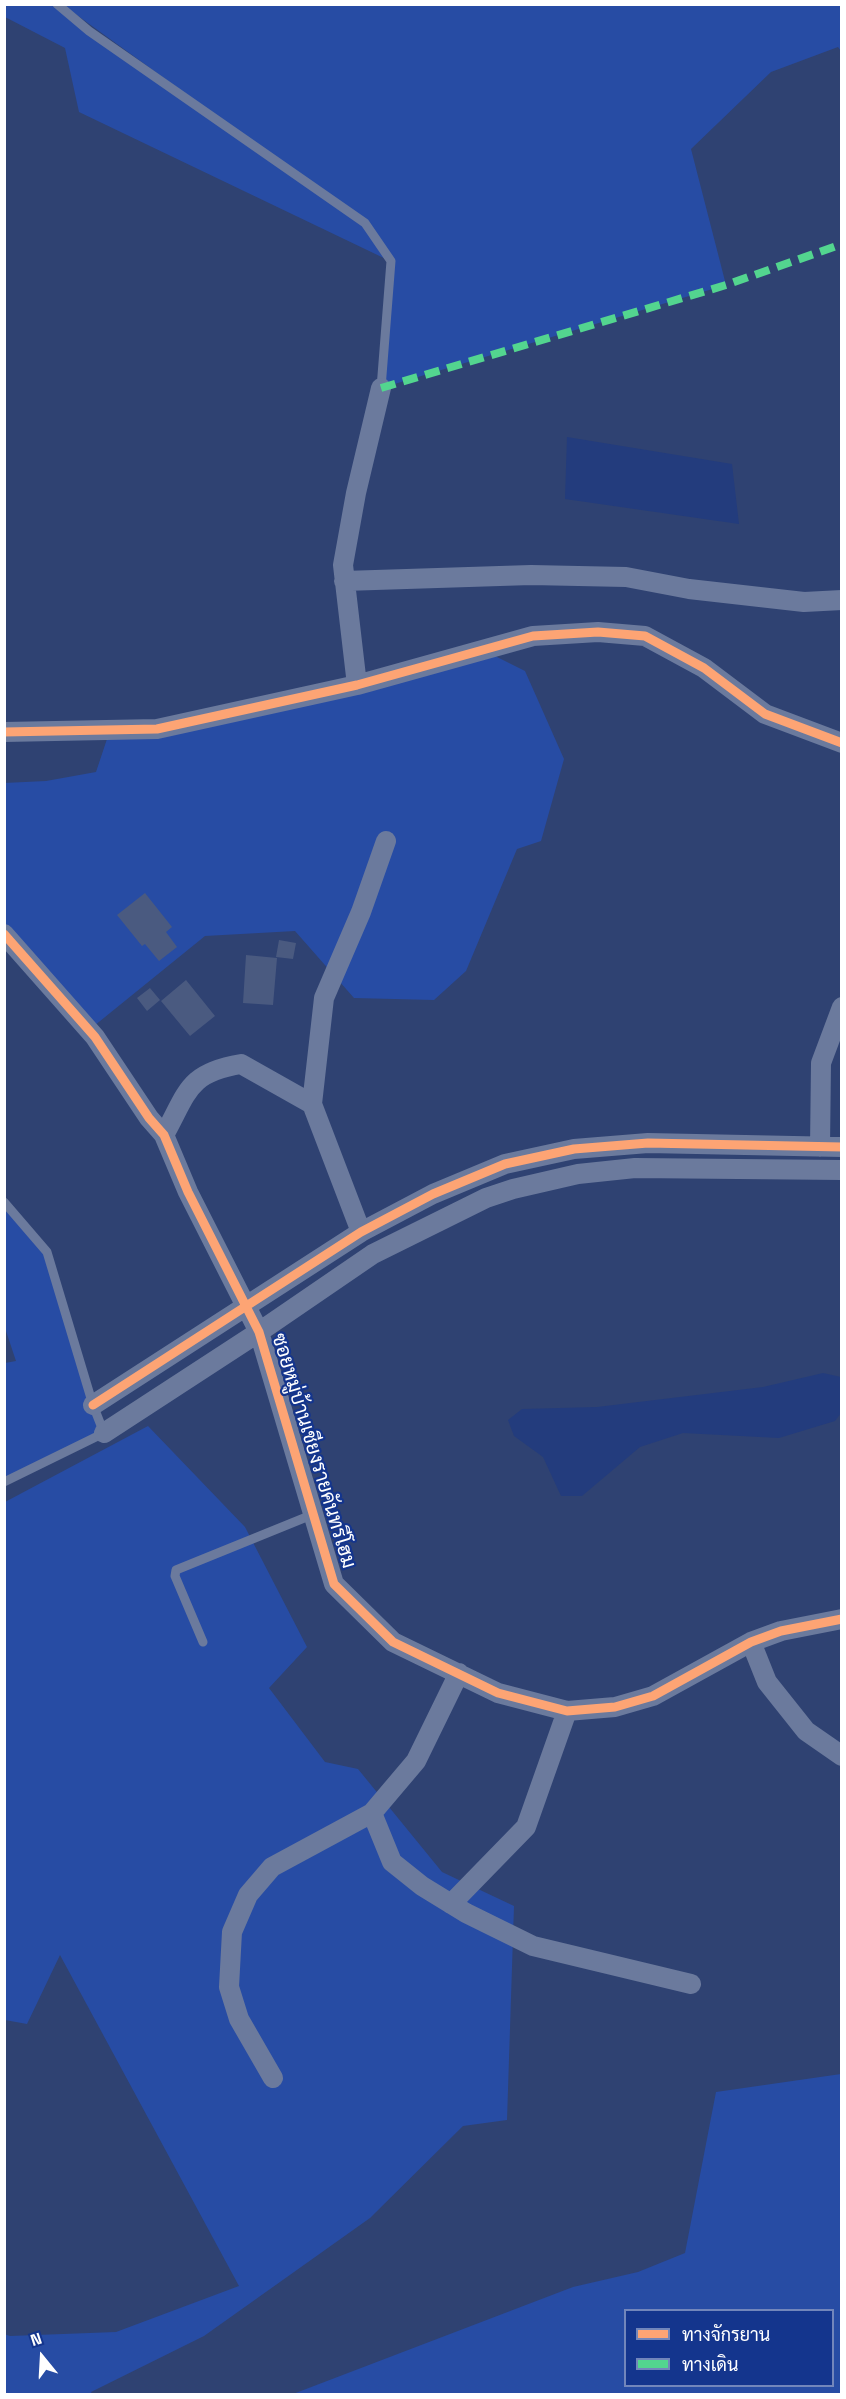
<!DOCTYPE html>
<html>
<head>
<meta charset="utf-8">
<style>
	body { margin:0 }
	#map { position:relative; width:846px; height:2399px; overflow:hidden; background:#2f4272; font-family:"Space Grotesk",Sarabun,sans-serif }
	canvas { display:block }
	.frame { position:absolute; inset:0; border:6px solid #fff; pointer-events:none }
	.legend { position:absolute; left:624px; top:2309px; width:210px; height:78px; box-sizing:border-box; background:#14358d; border:2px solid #7286bb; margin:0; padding:8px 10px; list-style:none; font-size:18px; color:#fff }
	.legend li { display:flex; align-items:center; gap:12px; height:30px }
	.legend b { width:30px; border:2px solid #7286bb }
	.north { position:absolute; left:12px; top:2327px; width:60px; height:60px; -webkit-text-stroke:4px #14358d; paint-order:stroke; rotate:342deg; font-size:16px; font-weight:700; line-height:24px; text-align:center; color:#fff }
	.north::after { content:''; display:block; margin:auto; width:21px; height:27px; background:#fff; clip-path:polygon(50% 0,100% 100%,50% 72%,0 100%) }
</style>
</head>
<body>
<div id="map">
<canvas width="846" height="2399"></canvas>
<div class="frame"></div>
<ul class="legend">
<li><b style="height:8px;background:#fda474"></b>ทางจักรยาน</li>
<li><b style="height:8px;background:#53d58f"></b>ทางเดิน</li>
</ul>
<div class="north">N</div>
</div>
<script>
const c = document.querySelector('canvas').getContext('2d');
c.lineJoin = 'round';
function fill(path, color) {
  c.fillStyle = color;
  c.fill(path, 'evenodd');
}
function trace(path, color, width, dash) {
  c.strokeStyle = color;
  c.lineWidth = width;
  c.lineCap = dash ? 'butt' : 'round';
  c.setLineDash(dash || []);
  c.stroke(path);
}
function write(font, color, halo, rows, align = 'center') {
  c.font = font + ' "Space Grotesk",Sarabun,sans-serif';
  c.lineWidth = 4.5;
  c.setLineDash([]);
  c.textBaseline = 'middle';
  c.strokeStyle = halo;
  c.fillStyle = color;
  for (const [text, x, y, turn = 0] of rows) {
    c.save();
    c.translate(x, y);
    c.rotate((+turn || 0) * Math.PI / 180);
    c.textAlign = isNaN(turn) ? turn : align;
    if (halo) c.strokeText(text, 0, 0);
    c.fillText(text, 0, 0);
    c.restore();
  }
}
fill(new Path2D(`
	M4,5H57L327,196L63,5H841V51L838,47L771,72L691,149L726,285L381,388L390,261L79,112L65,48L5,17Z
	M483,650L525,671L564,759L541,841L517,849L466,971L434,1000L354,998L295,931L205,936L89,1030L5,934L4,783L46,781L96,772L110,730Z
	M4,1202L47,1252L104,1433L5,1482V1363L16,1361L5,1328Z
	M148,1426L245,1527L307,1647L269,1688L325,1762L358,1769L442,1872L514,1906L507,2120L463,2126L370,2218L204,2336L91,2392L92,2394H5L4,2334L10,2336L116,2332L239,2286L60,1955L27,2024L5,2020V1502Z
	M841,2074V2394H293L573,2287L638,2272L685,2253L716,2092ZM626,2310H832V2386H626Z`), '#274ca4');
fill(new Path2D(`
	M567,437L732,464L739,524L565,499Z
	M823,1373L841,1377V1413L835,1421L779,1438L683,1433L640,1447L582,1496H561L543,1457L514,1436L508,1420L522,1409L597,1407L763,1387Z`), '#233c7d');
fill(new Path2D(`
	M145,893L172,927L166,932L177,947L159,961L145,944L142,946L117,915Z
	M279,940L296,943L293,959L276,957Z
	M246,955L277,958L273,1005L243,1003Z
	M186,980L215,1016L190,1036L161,1001Z
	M150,988L160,1000L147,1011L137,998Z`), '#4a5a80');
trace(new Path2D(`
	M57,4L89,31L365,223L391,261L381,388
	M4,1202L47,1252L93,1405L104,1433L4,1482
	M203,1642L175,1576L176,1570L314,1514`), '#6b7a9d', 9);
trace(new Path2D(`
	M344,581L531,575L626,577L689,589L804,602L842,600
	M357,685L343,565L356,493L381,388
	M4,732L157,729L357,685L533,636L598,632L645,636L704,668L765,714L842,743
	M4,934L95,1037L149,1118L164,1135L188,1192L259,1332L334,1584L393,1642L498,1693L567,1711L615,1707L653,1696L751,1642L781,1631L842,1619
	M312,1104L324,998L361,912L386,841
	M164,1135C188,1092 187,1073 241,1064L312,1104L361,1232
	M820,1147L821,1063L842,1007
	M93,1405L361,1232L433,1194L505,1164L574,1149L648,1143L842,1147
	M104,1433L259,1332L373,1254L486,1198L513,1189L578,1174L635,1168L842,1170
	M751,1642L767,1682L806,1731L842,1756
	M372,1813L392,1862L422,1886L466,1913L533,1946L691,1984
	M451,1904L526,1827L567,1711
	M273,2078L239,2019L229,1987L232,1932L248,1895L272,1867L372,1813L416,1761L459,1673`), '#6b7a9d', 20);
trace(new Path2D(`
	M381,388L726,285L842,244`), '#53d58f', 8, [15, 8]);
trace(new Path2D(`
	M4,732L157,729L357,685L533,636L598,632L645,636L704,668L765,714L842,743
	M4,934L95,1037L149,1118L164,1135L188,1192L259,1332L334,1584L393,1642L498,1693L567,1711L615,1707L653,1696L751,1642L781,1631L842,1619
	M93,1405L361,1232L433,1194L505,1164L574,1149L648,1143L842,1147`), '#fda474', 9);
write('20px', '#fff', '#14358d', [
	["ซอยหมู่บ้านเชียงรายคันทรีโฮม",313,1451,73]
]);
</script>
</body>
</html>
